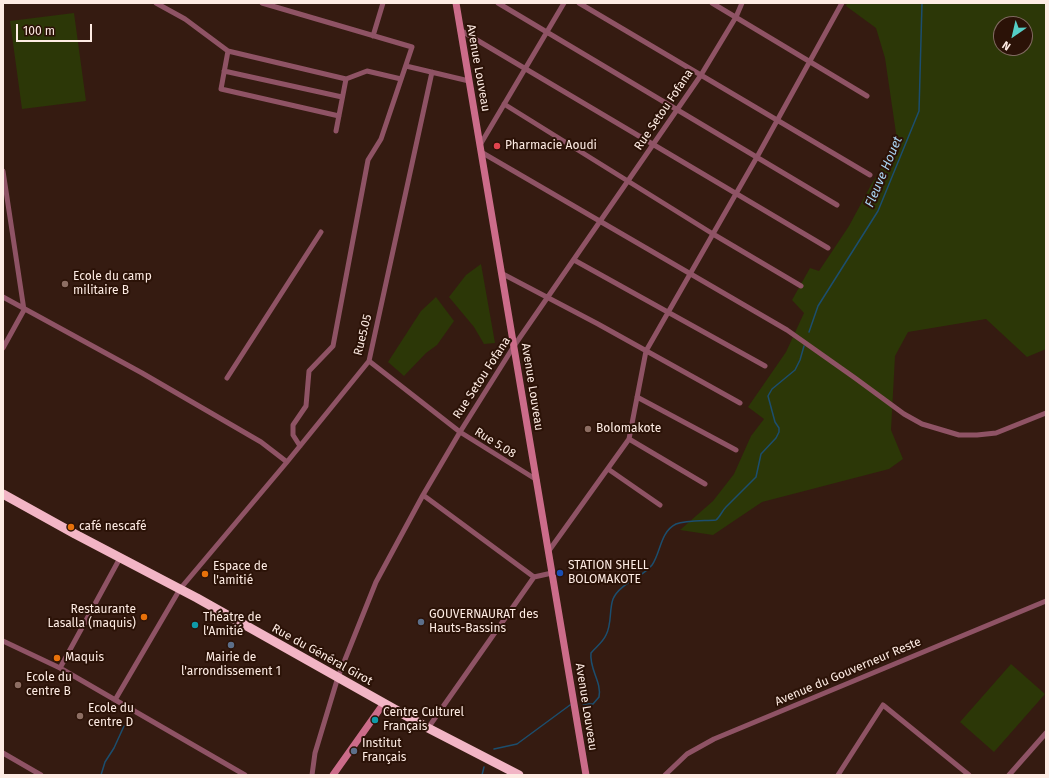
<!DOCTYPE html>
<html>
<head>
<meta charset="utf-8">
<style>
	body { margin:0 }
	#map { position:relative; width:1049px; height:778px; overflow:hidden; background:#351b11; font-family:"Fira Sans",sans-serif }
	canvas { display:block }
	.frame { position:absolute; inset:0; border:4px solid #feece4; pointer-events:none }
	.north { position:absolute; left:993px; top:16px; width:40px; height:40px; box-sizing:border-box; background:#2b1207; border:1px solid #7f695f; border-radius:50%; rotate:214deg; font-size:11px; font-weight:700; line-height:16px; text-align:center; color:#feece4 }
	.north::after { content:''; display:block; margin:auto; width:14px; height:18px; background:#55cec6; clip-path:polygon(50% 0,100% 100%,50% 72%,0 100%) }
	.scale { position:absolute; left:16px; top:24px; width:76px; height:18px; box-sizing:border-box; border:2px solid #feece4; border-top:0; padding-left:5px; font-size:12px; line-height:14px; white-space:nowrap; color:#feece4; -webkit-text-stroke:3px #2b1207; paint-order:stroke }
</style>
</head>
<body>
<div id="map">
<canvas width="1049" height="778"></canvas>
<div class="frame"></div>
<div class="north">N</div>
<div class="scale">100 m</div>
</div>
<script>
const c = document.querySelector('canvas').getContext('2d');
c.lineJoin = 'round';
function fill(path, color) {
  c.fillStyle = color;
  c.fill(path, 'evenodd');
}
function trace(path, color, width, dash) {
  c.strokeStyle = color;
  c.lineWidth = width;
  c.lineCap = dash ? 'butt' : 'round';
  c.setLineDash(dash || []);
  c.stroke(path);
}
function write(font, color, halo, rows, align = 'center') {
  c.font = font + ' "Fira Sans",sans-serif';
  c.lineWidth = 4;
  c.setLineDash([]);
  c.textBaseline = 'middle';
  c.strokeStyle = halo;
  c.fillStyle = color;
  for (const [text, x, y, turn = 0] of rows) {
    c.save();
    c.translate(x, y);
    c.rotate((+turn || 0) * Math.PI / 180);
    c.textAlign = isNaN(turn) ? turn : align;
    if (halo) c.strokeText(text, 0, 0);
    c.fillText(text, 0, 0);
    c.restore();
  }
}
fill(new Path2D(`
	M847,3H1046V349L1027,357L986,319L908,332L895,356L891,430L903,459L889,469L762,502L713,535L680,530L713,501L734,474L751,436L764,419L748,407L786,352L804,313L792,300L810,268L819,271L849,226L871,185L887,159L896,133L885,58L876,28L846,6ZM1001,24H1025V48H1001Z
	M74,13L86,101L22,109L10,21Z
	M481,264L495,343L484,344L474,327L449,297L466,275Z
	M436,297L454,321L437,345L426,353L404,376L388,362L421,311Z
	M1011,664L1045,694L994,752L960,722Z`), '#2c3707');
trace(new Path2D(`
	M809,332L818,306L878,211L919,111L922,3
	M583,704H593L599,697C602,682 589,669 591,653C596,647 603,642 606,635C612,624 609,610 613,599C620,583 642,578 652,565C661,552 660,532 676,524C686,520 705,521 716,520C720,517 722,511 726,507L756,477L761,454L776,438L779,432V428L775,422L768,396L772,389L795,370L800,360L804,346
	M494,749L517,744L570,705
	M101,775L105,762L114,748L124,726
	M482,775L484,767`), '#1c4e6e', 1.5);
trace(new Path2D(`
	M156,3L185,19L228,51L346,79L367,71L401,79
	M262,3L412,47L381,139L368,160L333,346L309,371L306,406L293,425V435L300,446
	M498,3L837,205
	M579,3L870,175
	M712,3L867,96
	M460,30L828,248
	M373,36L383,3
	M228,51L221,89L339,116
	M406,66L469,81
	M224,71L342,97
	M504,104L713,234L801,286
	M336,131L346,79
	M480,145L564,3
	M481,152L787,330L855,378L904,414L922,424L959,435H977L996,433L1046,413
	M3,171L24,310L3,348
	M574,260L765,366
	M501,273L598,324L740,403
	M3,297L142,373L261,442L287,462
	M369,361L460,432L537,480
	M227,378L321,232
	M637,397L736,450
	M629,439L705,484
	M608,469L660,505
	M423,495L534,577
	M548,552L629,439L646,351L757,157L842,3
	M3,641L60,668L245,775
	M60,668L120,558
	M115,700L180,589L287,462L369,361L432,72
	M428,728L534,577L552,573
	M3,753L41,775
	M312,775L315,753L338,677L376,582L423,495L460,432L514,346L701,75L736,17L742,3
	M665,775L687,754L714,739L1046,601
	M838,775L883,705L969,775
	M1009,775L1046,733`), '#8f5365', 5);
trace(new Path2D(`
	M456,3L586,775
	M333,775L384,703`), '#cc6c8a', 7);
trace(new Path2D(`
	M3,494L75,534L197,598L428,728L519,775`), '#f2b5c5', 9);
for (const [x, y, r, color] of [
	[497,146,4,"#e0444e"],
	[65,284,4,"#8d6e63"],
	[588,429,4,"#8d6e63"],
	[71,527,4,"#e8710a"],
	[560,573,4,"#1a4fb4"],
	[205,574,4,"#e8710a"],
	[144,617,4,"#e8710a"],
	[421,622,4,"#5c6f8a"],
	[195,625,4,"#0f9aa8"],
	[231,645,4,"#5c6f8a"],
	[57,658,4,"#e8710a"],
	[18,685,4,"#8d6e63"],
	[80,716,4,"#8d6e63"],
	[375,720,4,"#0f9aa8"],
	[354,751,4,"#5c6f8a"]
]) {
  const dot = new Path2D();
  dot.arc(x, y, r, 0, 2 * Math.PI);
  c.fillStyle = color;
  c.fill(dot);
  trace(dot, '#2b1207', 1.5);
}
write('12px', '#feece4', '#2b1207', [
	["Avenue Louveau",478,68,80],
	["Rue Setou Fofana",664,110,-56],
	["Rue5.05",363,335,-76],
	["Rue Setou Fofana",482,378,-57],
	["Avenue Louveau",532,387,81],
	["Rue 5.08",495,443,32],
	["Rue du Général Girot",322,655,29],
	["Avenue du Gouverneur Reste",848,672,-23],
	["Avenue Louveau",586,707,81]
]);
write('12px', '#feece4', '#2b1207', [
	["Pharmacie Aoudi",505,146],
	["Ecole du camp",73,277],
	["militaire B",73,291],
	["Bolomakote",596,429],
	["café nescafé",79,527],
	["STATION SHELL",568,566],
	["BOLOMAKOTE",568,580],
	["Espace de",213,567],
	["l'amitié",213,581],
	["Restaurante",136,610,"right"],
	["Lasalla (maquis)",136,624,"right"],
	["GOUVERNAURAT des",429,615],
	["Hauts-Bassins",429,629],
	["Théatre de",203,618],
	["l'Amitié",203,632],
	["Maquis",65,658],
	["Mairie de",231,658,"center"],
	["l'arrondissement 1",231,672,"center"],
	["Ecole du",26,678],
	["centre B",26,692],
	["Ecole du",88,709],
	["centre D",88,723],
	["Centre Culturel",383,713],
	["Français",383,727],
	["Institut",362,744],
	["Français",362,758]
], 'left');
write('italic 13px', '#a9d3f2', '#2b1207', [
	["Fleuve Houet",884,172,-67]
]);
</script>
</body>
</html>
